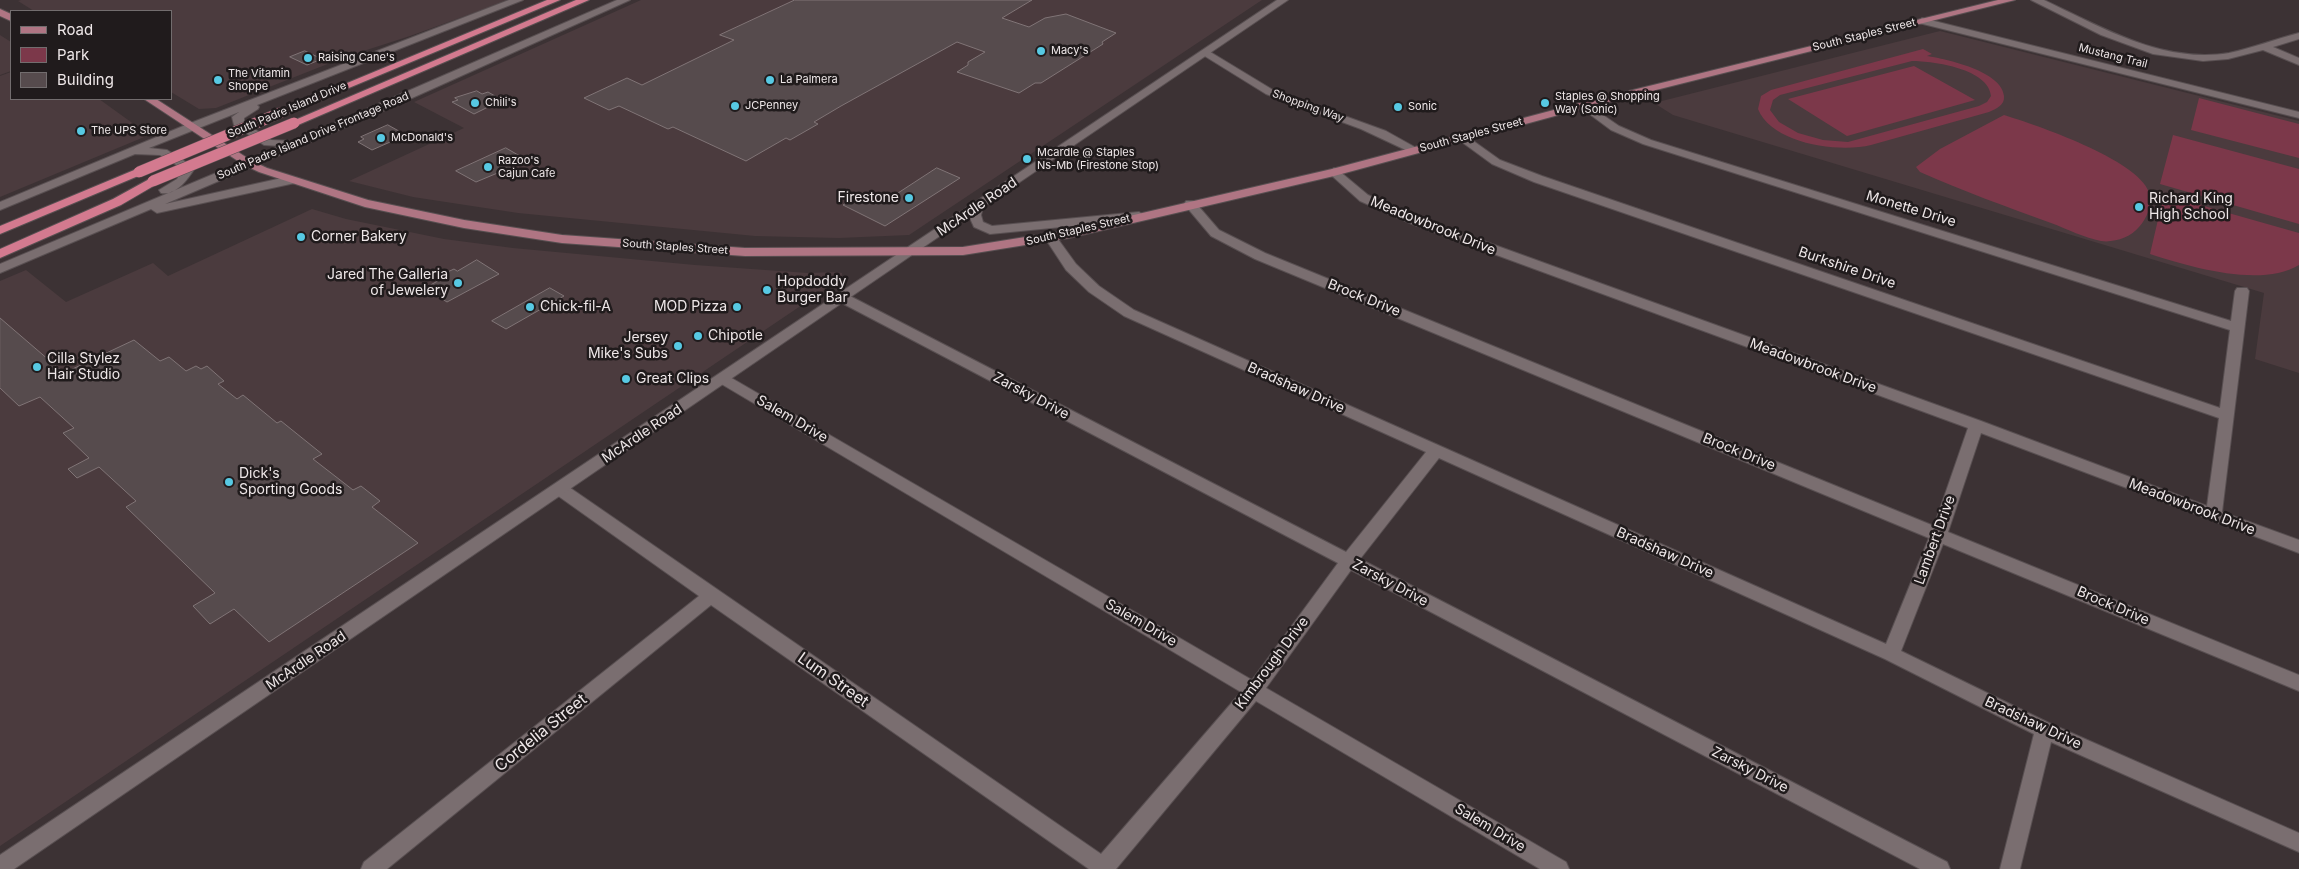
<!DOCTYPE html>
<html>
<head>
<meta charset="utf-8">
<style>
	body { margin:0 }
	#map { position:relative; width:2299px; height:869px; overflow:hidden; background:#3c3234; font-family:Inter,sans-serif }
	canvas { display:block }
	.legend { position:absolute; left:10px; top:10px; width:162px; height:90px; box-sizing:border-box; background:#201b1c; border:1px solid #726d6e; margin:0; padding:6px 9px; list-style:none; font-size:15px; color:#eee7e8 }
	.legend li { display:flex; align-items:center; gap:10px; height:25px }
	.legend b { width:25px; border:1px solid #726d6e }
</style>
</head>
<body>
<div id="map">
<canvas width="2299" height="869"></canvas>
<ul class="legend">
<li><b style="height:6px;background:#af7583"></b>Road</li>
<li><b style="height:14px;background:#7c384a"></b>Park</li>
<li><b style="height:14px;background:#564b4d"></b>Building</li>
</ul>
</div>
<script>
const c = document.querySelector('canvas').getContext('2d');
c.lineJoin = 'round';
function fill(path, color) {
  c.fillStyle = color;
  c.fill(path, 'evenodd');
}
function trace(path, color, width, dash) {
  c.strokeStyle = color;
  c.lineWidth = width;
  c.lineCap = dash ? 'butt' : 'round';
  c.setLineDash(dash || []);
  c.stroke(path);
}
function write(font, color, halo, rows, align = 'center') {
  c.font = font + ' Inter,sans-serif';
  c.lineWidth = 5;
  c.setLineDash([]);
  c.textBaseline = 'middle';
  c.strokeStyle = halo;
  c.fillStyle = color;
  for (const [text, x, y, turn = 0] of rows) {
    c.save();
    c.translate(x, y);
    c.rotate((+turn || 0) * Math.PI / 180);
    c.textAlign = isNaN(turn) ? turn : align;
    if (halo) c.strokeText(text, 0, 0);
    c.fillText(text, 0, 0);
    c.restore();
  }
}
fill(new Path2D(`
	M21,0H509L410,36L348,56L216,108L199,109L171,92V11H34L18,1Z
	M641,0H1262L909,235L839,238L755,236L518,213L413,197L349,181L464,128L414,102Z
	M1940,31L2299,121V373L2255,359L2264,293L1673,115L1654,103Z
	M0,35L11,42V71L0,75Z
	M11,72V99H99L149,135L0,197V76Z
	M312,209L346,219L444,239L513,248L695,265L808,273L837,272L842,273V278L0,846V281L26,270L66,302L153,263L168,276Z`), '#4b3b3e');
fill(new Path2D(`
	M1923,49L1932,54L1927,56C1946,59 2002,71 2004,96C2005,105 1996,109 1989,112L1871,145C1839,153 1772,144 1758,109L1761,96L1771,90ZM1912,61C1934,61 1989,69 1991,96L1987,102L1979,106L1848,142L1823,140L1798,133L1779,122L1770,110L1773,100L1780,95Z
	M1914,66L1975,100L1847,136L1788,99Z
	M2199,98L2299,124V158L2191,130Z
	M2004,115C2036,125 2137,159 2149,192C2153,204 2147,218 2139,227C2131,237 2114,243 2101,241C2085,238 2067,229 2051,223C2007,207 1963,191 1920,172L1916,167L1940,149Z
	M2173,135L2299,169V224L2160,184Z
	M2172,197L2299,233V265C2261,288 2190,267 2150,254L2163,198Z`), '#7c384a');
const building = new Path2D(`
	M795,0H1032L1002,18L1029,27L1045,18L1066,14L1116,33L1102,42L1103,44L1041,83H1035L1019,93L957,72L968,65V62L985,52L957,42L841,106L814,122L818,124L790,140L786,138L746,161L673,127L668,129L619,106L609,110L584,98L627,78L642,85L734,40L720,35Z
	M305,51L322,59L307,65L290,57Z
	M477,91L482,94L488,92L502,100L474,114L452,102L458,100L455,98Z
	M388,125L406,135L372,150L358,142L364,139L361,137Z
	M506,148L525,159L517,163L519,164L476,182L456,171Z
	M937,168L960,178L885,226L843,205L863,193L882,203Z
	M477,260L499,274L447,302L425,288L445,277L441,275L454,269L457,271Z
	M550,288L564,296L506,329L492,321Z
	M0,318L64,373L134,340L160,361L169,357L186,371L196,366L201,369L207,366L224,381L218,384L237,399L243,395L277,423L281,421L322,454L313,459L353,490L361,486L380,501L372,507L418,543L269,642L234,609L210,624L193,606L215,593L126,507L136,501L99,467L77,478L68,469L89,458L63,433L74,428L40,397L19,406L0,388Z`);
fill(building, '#564b4d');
trace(building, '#807476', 1);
const minor = new Path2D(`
	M2031,0H2044C2101,27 2163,64 2229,53C2253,48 2275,39 2299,33V39L2273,47L2299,58V65L2263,50L2228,59L2203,61L2153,54L2101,35Z
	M1922,18L2299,112V118L1919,23L1917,21Z
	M1584,102L1619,126L1651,140L2231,321L2235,291L2237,288H2247L2249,291L2222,512L2299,540V553L1981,433L1948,532L2299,675V691L1943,544L1901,651L2051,724L2299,833V852L2051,742L2020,869H2000L2034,734L1885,659L1439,458L1360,559L1947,862L1950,869H1920L1351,570L1266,688L1566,862L1569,869H1540L1256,701L1116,869H1089L711,605L387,869H361L364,862L699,596L554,493L552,489L554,485H566L1101,854L1241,692L718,382L716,379L718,376H728L1252,680L1338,563L836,300L834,297L836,294H846L1346,552L1426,452L1124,316L1089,292L1066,270L1045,238L1051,234L1055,235L1076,264L1099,286L1134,310L1886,644L1929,538L1255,259L1211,236L1184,204L1186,201H1194L1219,230L1265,253L1934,526L1968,428L1412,224L1360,201L1330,174L1328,172L1334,168L1338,170L1368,195L1420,218L1981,421L2207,506L2219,418L1534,182L1492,164L1455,137L1461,134L1465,135L1500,160L1542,176L2220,408L2230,330L1643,144L1611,130L1580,107V103Z`);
const tertiary = new Path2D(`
	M1207,50L1273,90L1386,131L1420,150L1414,153L1410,152L1361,129L1266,94L1203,55V51Z`);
const secondary = new Path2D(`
	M509,0H523L257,105L259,107L258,109L244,118V122L271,140L293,141L617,0H630L392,107L165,204L291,176L297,180L295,183L157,213L151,209L0,273V264L280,146L264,145L234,125L232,117L239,112L149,148L167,150L195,168C188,179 176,196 161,193L159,190L177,179L183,169L160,155L135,154L0,210V202L188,124Z
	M1277,0H1288L983,207L981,215L983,222L992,226L1139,212L1145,216L1143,219L990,234L974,227L969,216L14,869H0V855Z`);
const primary = new Path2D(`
	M1998,0H2015L1588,107L1334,176L1069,238L963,255L745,256L562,243L464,228L365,207L259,172L244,165L144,99H156L252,161L267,168L368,200L464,220L562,235L745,248L963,247L1069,230L1332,169L1580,103Z
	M0,9L11,14V21L0,16Z`);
const motorway = new Path2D(`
	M547,0H560L284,115H276L275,113Z
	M576,0H589L298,125L294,126L288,123Z
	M139,168L143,170V174L0,234V226Z
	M153,177L157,178V184L121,205L0,258V249L113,199Z`);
trace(minor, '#584f51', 2);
trace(tertiary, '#584f51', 2);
trace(secondary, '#584f51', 2);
trace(primary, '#584f51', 2);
trace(motorway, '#584f51', 2);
fill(minor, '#7a6e70');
fill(tertiary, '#7a6e70');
fill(secondary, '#7a6e70');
fill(primary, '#af7583');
fill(motorway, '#d37a8f');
const motorwayBridge = new Path2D(`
	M139,172L280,113
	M153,181L294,123`);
trace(motorwayBridge, '#584f51', 12, []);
trace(motorwayBridge, '#d37a8f', 11);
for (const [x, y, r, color] of [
	[1041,51,5,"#57c9e3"],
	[308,58,5,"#57c9e3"],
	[218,80,5,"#57c9e3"],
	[770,80,5,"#57c9e3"],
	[475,103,5,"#57c9e3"],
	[1545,103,5,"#57c9e3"],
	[735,106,5,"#57c9e3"],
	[1398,107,5,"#57c9e3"],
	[81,131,5,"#57c9e3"],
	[381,138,5,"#57c9e3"],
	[1027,159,5,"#57c9e3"],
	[488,167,5,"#57c9e3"],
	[909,198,5,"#57c9e3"],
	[2139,207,5,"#57c9e3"],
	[301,237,5,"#57c9e3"],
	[458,283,5,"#57c9e3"],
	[767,290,5,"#57c9e3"],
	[530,307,5,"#57c9e3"],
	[737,307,5,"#57c9e3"],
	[698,336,5,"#57c9e3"],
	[678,346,5,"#57c9e3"],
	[37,367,5,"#57c9e3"],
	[626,379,5,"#57c9e3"],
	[229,482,5,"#57c9e3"]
]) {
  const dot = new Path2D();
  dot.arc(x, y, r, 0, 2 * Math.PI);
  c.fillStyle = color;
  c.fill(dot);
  trace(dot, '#201b1c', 2);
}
write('11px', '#eee7e8', '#201b1c', [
	["South Staples Street",1864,35,-14],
	["Mustang Trail",2113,56,14],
	["Shopping Way",1308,106,20],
	["South Padre Island Drive",287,110,-23],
	["South Staples Street",1471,135,-15],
	["South Padre Island Drive Frontage Road",313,136,-23],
	["South Staples Street",1078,230,-13],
	["South Staples Street",675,247,4]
]);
write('11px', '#eee7e8', '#201b1c', [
	["Macy's",1051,51],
	["Raising Cane's",318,58],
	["The Vitamin",228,74],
	["Shoppe",228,87],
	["La Palmera",780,80],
	["Staples @ Shopping",1555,97],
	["Way (Sonic)",1555,110],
	["Chili's",485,103],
	["JCPenney",745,106],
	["Sonic",1408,107],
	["The UPS Store",91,131],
	["McDonald's",391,138],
	["Mcardle @ Staples",1037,153],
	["Ns-Mb (Firestone Stop)",1037,166],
	["Razoo's",498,161],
	["Cajun Cafe",498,174]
], 'left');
write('14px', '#eee7e8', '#201b1c', [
	["Firestone",899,198,"right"],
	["Richard King",2149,199],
	["High School",2149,215],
	["Corner Bakery",311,237],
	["Jared The Galleria",448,275,"right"],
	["of Jewelery",448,291,"right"],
	["Hopdoddy",777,282],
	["Burger Bar",777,298],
	["Chick-fil-A",540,307],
	["MOD Pizza",727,307,"right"],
	["Chipotle",708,336],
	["Jersey",668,338,"right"],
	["Mike's Subs",668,354,"right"],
	["Cilla Stylez",47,359],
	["Hair Studio",47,375],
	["Great Clips",636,379],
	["Dick's",239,474],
	["Sporting Goods",239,490]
], 'left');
write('14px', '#eee7e8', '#201b1c', [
	["McArdle Road",977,207,-34],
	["Monette Drive",1911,209,17],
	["Meadowbrook Drive",1433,226,22],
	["Burkshire Drive",1847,268,19],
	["Brock Drive",1364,298,22],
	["Meadowbrook Drive",1813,366,20],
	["Bradshaw Drive",1296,388,24],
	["Zarsky Drive",1031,396,28],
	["Salem Drive",792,419,30],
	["McArdle Road",642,434,-34],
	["Brock Drive",1739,452,22],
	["Meadowbrook Drive",2192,507,21],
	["Lambert Drive",1935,540,-70],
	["Bradshaw Drive",1665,553,24],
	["Zarsky Drive",1390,583,28],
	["Brock Drive",2113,606,23],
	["Salem Drive",1141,623,30],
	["McArdle Road",306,661,-34],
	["Kimbrough Drive",1272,663,-53],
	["Bradshaw Drive",2033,723,25],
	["Zarsky Drive",1750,770,27],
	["Salem Drive",1490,828,31]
]);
write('16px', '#eee7e8', '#201b1c', [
	["Lum Street",833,680,35],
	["Cordelia Street",541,733,-39]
]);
</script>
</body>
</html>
